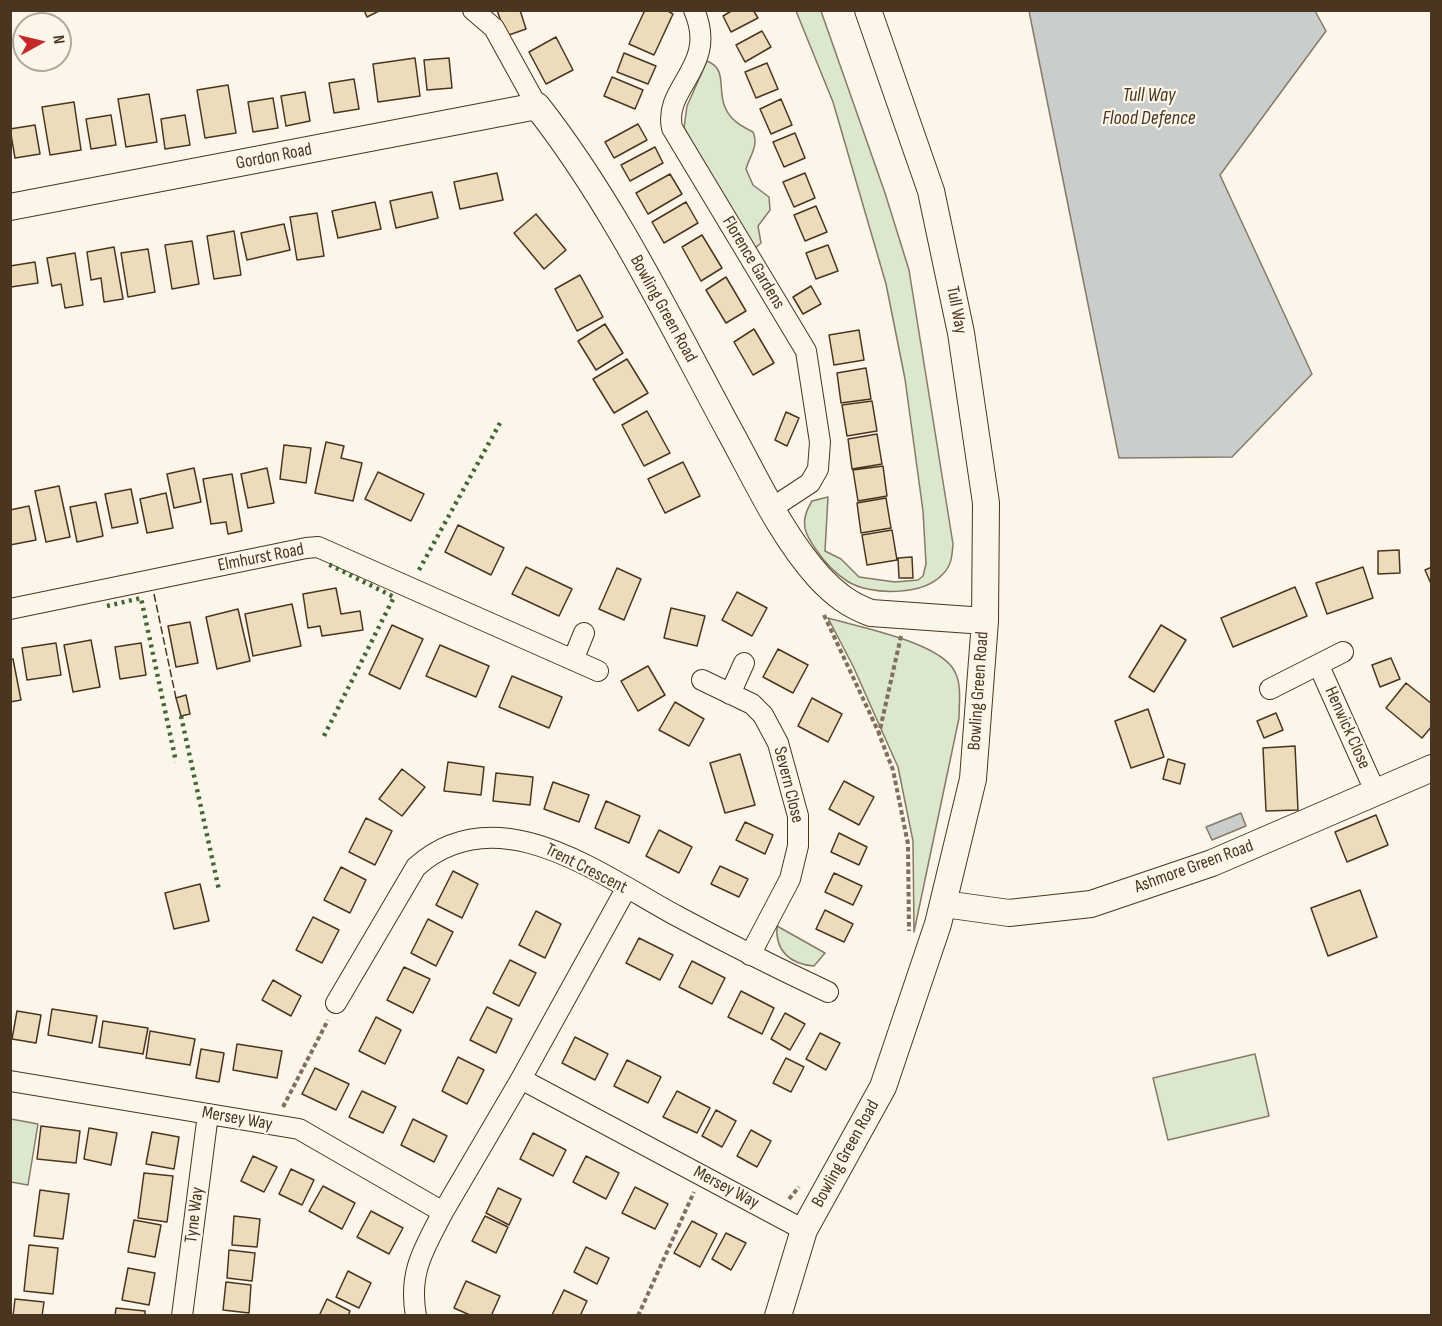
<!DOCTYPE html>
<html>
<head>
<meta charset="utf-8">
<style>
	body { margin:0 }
	#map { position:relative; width:1442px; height:1326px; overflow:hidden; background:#fbf6e9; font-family:"Sofia Sans Condensed",sans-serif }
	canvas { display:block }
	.frame { position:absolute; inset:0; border:12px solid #4a3520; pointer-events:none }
	.north { position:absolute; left:12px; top:12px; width:60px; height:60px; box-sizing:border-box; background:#fbf6e9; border:2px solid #b4a999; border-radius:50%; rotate:82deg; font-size:16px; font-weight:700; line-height:24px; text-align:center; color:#4a3520 }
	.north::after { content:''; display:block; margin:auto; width:21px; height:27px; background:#c62828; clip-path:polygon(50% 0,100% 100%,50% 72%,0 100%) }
</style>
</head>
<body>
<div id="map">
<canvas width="1442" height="1326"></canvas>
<div class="frame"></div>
<div class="north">N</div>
</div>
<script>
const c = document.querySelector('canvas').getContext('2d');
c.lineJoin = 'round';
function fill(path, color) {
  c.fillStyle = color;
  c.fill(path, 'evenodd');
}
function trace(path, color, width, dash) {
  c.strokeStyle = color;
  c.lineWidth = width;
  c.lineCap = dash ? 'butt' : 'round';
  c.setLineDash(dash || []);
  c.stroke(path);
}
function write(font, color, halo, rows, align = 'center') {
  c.font = font + ' "Sofia Sans Condensed",sans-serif';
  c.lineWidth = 4.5;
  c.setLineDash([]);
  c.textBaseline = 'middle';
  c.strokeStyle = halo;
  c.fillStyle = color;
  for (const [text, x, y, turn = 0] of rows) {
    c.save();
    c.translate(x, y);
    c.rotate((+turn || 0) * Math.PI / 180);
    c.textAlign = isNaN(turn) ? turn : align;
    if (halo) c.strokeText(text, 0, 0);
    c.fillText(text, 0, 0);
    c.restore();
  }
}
const green = new Path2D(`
	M796,11H821L885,193L909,270L953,544C952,555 952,565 943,574C923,596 870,596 847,581C835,573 825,563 817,551C804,533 799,522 812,501L828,497L825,551L841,559L859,577L895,582L918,580L923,576L926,564L923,511L905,379L886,284L833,102Z
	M707,61C728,69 717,90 725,107C730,120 741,126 753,132C759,146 750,155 746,169L753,185L769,197L770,210L758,226L761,243L754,249L684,128L687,106Z
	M828,618C858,627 941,642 955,672C962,686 959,703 959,718L914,932L913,841L898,767L853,666Z
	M777,926L825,953L814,966C790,964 775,951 777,926Z
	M1255,1054L1269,1116L1168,1140L1153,1078Z
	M11,1119L38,1124L28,1185L11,1182Z`);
fill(green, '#dce7d0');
trace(green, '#887966', 1.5);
const water = new Path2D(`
	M1029,11H1315L1326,31L1220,175L1312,374L1232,457L1119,458Z
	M1241,813L1246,826L1212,840L1206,827Z`);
fill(water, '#c9cecd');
trace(water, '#887966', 1.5);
const building = new Path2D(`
	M364,10H381L367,17Z
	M497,10H520L526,29L506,36Z
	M645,10H666L673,14L654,55L629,44Z
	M733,10H753L758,18L731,32L723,16Z
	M762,31L771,47L745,62L736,45Z
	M556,37L573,70L546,84L529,52Z
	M624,53L656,66L648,84L617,72Z
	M415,58L420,96L378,102L373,64Z
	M449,58L452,88L427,90L424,60Z
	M767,63L778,89L756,98L745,72Z
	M612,77L643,90L635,109L604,96Z
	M354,79L359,109L334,113L329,83Z
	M228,85L236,133L205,138L197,90Z
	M305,92L310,121L286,126L281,96Z
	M149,94L157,142L126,147L118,99Z
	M273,98L278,128L253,132L248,102Z
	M781,99L792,125L771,134L760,109Z
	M74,102L81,150L50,155L42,107Z
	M111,115L116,145L91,149L86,119Z
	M185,115L190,145L165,149L161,119Z
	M638,124L647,140L614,158L605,142Z
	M35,125L40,154L15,158L10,129Z
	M795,133L805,158L784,167L773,142Z
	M655,147L663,163L630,181L621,165Z
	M497,173L503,200L460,209L454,182Z
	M805,173L815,198L794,207L783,182Z
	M670,174L682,194L648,214L636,193Z
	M432,192L438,218L396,228L390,201Z
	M375,202L381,229L338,238L332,211Z
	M686,202L698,223L664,243L652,222Z
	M816,206L827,232L805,241L794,215Z
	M317,213L324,256L297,260L290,217Z
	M536,214L566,250L544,269L514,233Z
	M284,224L290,250L247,260L241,233Z
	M234,231L241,275L214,279L207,236Z
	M702,235L722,268L701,281L682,247Z
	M192,241L199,284L172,289L165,245Z
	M828,245L838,271L816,279L806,253Z
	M114,247L123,299L104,302L101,278L91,280L87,252Z
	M148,249L155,292L128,297L121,253Z
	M75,253L83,305L65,308L61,284L52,286L47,258Z
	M35,262L38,283L11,287L10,266Z
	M580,275L603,317L577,331L555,289Z
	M726,277L746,311L726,323L706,290Z
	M811,286L821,304L803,314L793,297Z
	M605,324L623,353L596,370L578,341Z
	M754,329L774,363L753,375L734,342Z
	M859,330L864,360L834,365L829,335Z
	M627,359L648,393L614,413L593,379Z
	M866,368L871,399L841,403L837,373Z
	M872,401L877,431L847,436L842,405Z
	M647,411L670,453L644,466L622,425Z
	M786,412L799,418L787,446L775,440Z
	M877,434L882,464L852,469L848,439Z
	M326,442L344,446L341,458L362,463L353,501L315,493Z
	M284,445L311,448L306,483L280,479Z
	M683,462L700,496L665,513L648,479Z
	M883,466L887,496L858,501L853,470Z
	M194,468L201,502L174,508L167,474Z
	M267,468L274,503L248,508L241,474Z
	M378,472L424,494L411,521L365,499Z
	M232,474L242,531L228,534L226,522L211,524L203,479Z
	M59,486L70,537L46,542L35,491Z
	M131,489L138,523L112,528L105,494Z
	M166,493L173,528L147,533L140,499Z
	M886,498L891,528L861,533L857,503Z
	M96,502L103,536L77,542L70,507Z
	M29,506L36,540L10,545V510Z
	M458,525L504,548L491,575L445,552Z
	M892,530L897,560L867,565L862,535Z
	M1399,550L1400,573L1378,574V551Z
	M912,557L913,578H899L898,558Z
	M526,567L572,589L559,616L512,594Z
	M1363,567L1373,598L1327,614L1316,583Z
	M1432,567V586L1425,570Z
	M617,568L641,579L624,620L599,609Z
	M1295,587L1307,616L1233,647L1221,618Z
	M336,588L341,614L360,611L363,630L322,636L320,626L308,628L303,594Z
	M737,592L767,608L752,636L722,620Z
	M292,604L301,646L253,656L245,614Z
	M671,608L705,616L697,646L664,638Z
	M238,609L250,661L217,669L206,617Z
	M190,622L198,663L176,667L168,626Z
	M392,625L423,639L400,689L369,674Z
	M1161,625L1186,640L1154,692L1129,677Z
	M91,640L100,687L73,692L64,645Z
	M56,643L61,675L27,680L22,648Z
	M141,643L146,675L120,679L115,647Z
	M440,645L489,666L476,697L426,676Z
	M778,649L808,665L793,693L763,677Z
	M1391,658L1400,679L1380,687L1372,665Z
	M10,659H13L21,700L10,702Z
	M648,666L665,695L638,711L621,681Z
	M512,676L562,697L549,728L499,707Z
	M1406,683L1432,704V726L1422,738L1386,708Z
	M186,695L190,714L181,716L176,698Z
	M812,698L842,714L828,742L798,726Z
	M675,702L704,719L689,746L659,730Z
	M1148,709L1164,757L1131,768L1115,721Z
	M1276,713L1283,730L1264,738L1257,721Z
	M1295,746L1298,810L1266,811L1263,748Z
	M740,754L755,805L725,813L710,763Z
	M1168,759L1185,764L1180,784L1163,779Z
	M448,762L484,767L481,795L444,791Z
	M402,769L425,787L402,816L379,799Z
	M496,773L533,777L530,805L493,801Z
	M844,781L874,797L859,825L829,809Z
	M553,782L589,795L579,822L544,809Z
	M606,801L640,816L629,843L595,828Z
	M1376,815L1388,845L1347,862L1335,832Z
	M366,818L392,831L375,865L349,852Z
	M745,822L773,835L765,854L736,840Z
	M659,830L692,847L679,873L646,856Z
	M839,833L867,847L859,865L831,852Z
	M720,866L748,879L739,897L711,884Z
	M341,867L366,880L350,913L324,900Z
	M453,871L478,884L462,918L436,905Z
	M834,873L862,886L853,905L825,892Z
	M200,884L209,921L174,929L165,893Z
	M1360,890L1377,937L1328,956L1311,908Z
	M825,910L853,924L844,942L816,929Z
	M536,911L561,924L545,958L519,945Z
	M313,917L339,930L322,963L296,950Z
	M428,919L453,932L436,966L411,953Z
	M639,938L673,955L660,980L626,963Z
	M510,960L536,973L519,1006L493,993Z
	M692,961L725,978L712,1004L679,987Z
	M404,967L430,979L413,1013L387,1000Z
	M273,980L301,996L291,1016L262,1000Z
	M741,991L774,1008L762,1034L728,1017Z
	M487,1007L512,1019L496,1053L470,1040Z
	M52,1009L97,1016L92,1043L48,1035Z
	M17,1011L41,1015L36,1043L12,1039Z
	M785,1013L805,1024L790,1050L771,1039Z
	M376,1017L401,1030L385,1064L359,1051Z
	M103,1021L148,1028L143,1054L99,1047Z
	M150,1031L195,1039L190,1065L146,1058Z
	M820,1033L840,1043L826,1070L806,1059Z
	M575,1037L608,1054L595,1080L562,1063Z
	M237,1044L282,1051L277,1078L233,1070Z
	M201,1049L224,1053L219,1082L196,1078Z
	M458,1057L484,1070L467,1104L442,1091Z
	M786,1058L804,1067L791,1092L773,1083Z
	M627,1060L661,1077L648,1103L614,1086Z
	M315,1068L349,1084L336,1110L302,1094Z
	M362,1091L396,1107L383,1133L349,1117Z
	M677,1091L710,1108L697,1133L663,1117Z
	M716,1110L736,1121L722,1147L702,1136Z
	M413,1119L447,1136L434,1162L401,1145Z
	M41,1126L80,1131L76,1163L37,1159Z
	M89,1128L117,1133L111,1165L84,1159Z
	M751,1130L771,1141L757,1167L737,1156Z
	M152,1132L179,1137L174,1169L146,1164Z
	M533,1133L566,1150L553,1176L520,1159Z
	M253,1156L277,1167L264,1192L241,1181Z
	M586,1156L619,1173L606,1199L573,1182Z
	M291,1169L314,1180L302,1205L279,1194Z
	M144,1173L173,1176L167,1222L138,1218Z
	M323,1186L355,1203L342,1229L309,1211Z
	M635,1187L668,1204L655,1229L622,1213Z
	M498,1188L521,1199L509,1225L486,1213Z
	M40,1190L69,1194L63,1239L34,1236Z
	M371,1211L403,1228L389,1254L357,1237Z
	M234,1216L260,1219L257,1247L232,1245Z
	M485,1216L508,1227L496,1253L472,1241Z
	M134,1220L161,1225L155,1257L128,1252Z
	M692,1221L717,1234L700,1267L674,1253Z
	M726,1233L746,1243L731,1270L712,1259Z
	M29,1245L58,1248L53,1294L24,1291Z
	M586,1247L609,1258L597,1284L574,1272Z
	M229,1250L255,1253L252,1281L227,1278Z
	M128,1268L155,1273L149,1305L122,1300Z
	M348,1271L371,1283L359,1308L336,1297Z
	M466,1281L500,1296L491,1316H472L454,1308Z
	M226,1282L251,1285L249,1313L223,1310Z
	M564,1290L587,1301L580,1316L552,1315Z
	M15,1299L44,1302L42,1316H13Z
	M327,1299L350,1311L348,1316H319Z
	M116,1308L145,1311V1316H115Z`);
fill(building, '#ecdcbc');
trace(building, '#4a3520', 1.5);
const minor = new Path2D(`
	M473,10L494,28L537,106
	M694,10C719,67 663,86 672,128L806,351L820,442L818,469L810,483L772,508
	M10,609L306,548L318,547L598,671
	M573,660L584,633
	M1319,666L1375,791
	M702,680L752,704L763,715L778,743L798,816V846L790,879L750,955
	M1270,689L1343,652
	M730,694L744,663
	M336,1003L416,867C497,794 601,875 677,916C727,943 777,968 828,992
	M521,1079L804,1230
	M10,1081L299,1129L443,1212C424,1249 408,1272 416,1316
	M443,1212L521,1079L626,889
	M182,1316L208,1114`);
const tertiary = new Path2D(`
	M10,207L537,106C614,204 670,321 729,430C756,479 781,535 819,577C835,594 849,605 871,613L985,621
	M944,904L1009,913L1091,904L1212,863L1432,768
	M778,1316L804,1230L883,1087L938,924L973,779L985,621L986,503L961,333L931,191L868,10`);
trace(minor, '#4a3520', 22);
trace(tertiary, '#4a3520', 28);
trace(new Path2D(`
	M824,615L879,733
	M901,636L879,734L893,770L908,844L909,931
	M283,1107L328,1020
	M789,1199L799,1187
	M638,1316L694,1192`), '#7f6f5c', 4, [4.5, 3]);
trace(minor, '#fbf6e9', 20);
trace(tertiary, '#fbf6e9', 26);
trace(new Path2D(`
	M419,570L500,423
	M107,606L141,598L176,762
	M181,716L219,890
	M324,736L394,597L326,563`), '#436837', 4.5, [3, 4.5]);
trace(new Path2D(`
	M154,594L176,698`), '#4a3520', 1.5, [8, 3]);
write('18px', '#4a3520', '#fbf6e9', [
	["Gordon Road",274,157,-11],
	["Florence Gardens",753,263,59],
	["Bowling Green Road",663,309,61],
	["Tull Way",956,310,79],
	["Elmhurst Road",261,558,-11],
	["Bowling Green Road",979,691,-86],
	["Henwick Close",1347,728,66],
	["Severn Close",788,785,76],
	["Ashmore Green Road",1194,867,-20],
	["Trent Crescent",586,869,27],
	["Mersey Way",237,1119,10],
	["Bowling Green Road",846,1154,-61],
	["Mersey Way",726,1188,28],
	["Tyne Way",195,1215,-83]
]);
write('italic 20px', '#4a3520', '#fbf6e9', [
	["Tull Way",1149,96],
	["Flood Defence",1149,119]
]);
</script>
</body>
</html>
